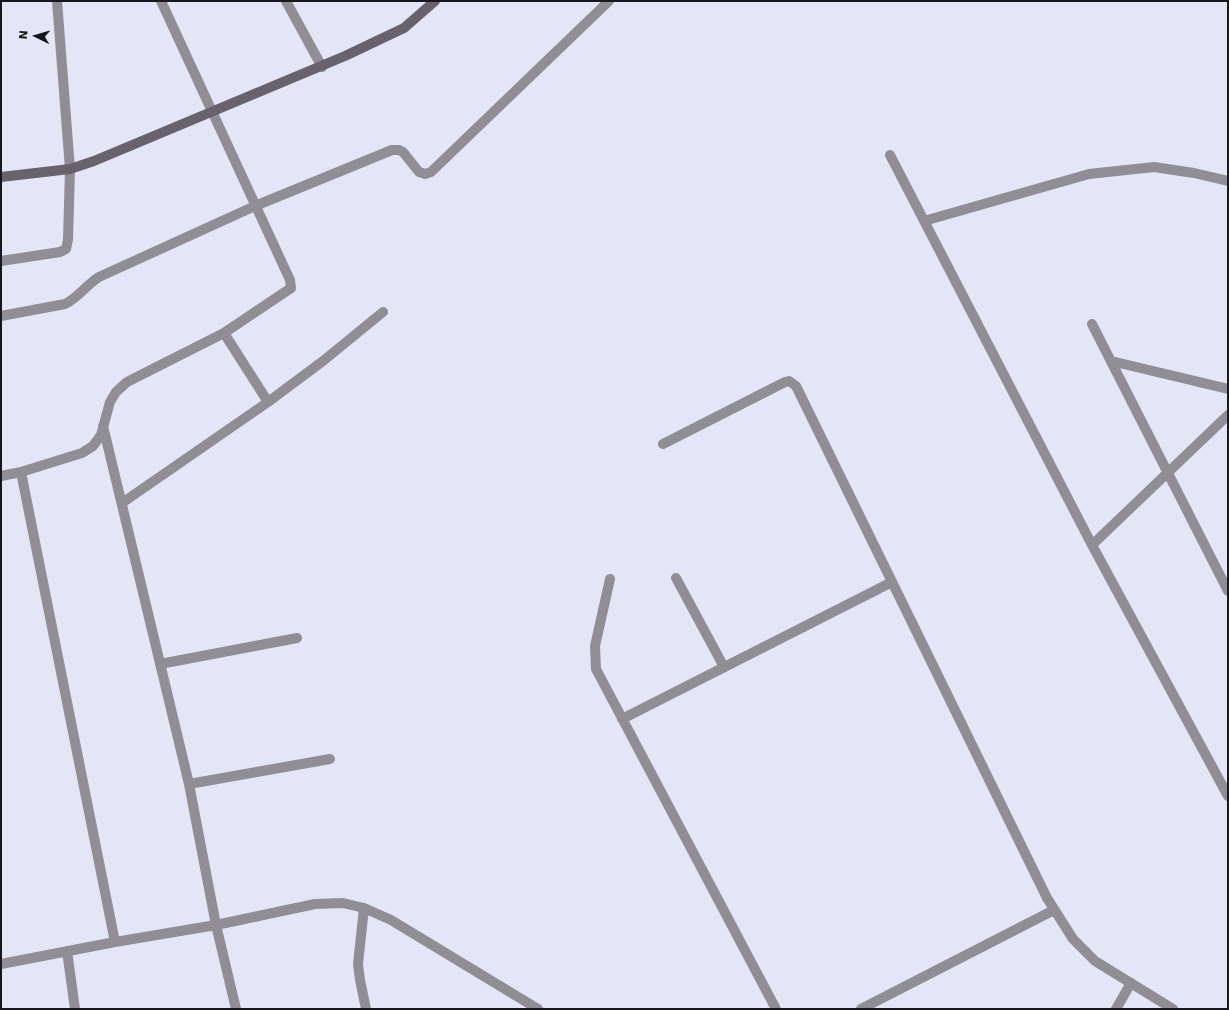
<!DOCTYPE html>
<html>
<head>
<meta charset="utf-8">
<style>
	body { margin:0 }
	#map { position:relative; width:1229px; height:1010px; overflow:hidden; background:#e4e6f8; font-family:"DejaVu Sans",sans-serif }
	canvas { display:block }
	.frame { position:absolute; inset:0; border:2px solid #17171d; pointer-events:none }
	.north { position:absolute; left:16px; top:16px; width:40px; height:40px; -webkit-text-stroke:3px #e4e6f8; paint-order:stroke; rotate:275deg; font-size:11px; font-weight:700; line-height:16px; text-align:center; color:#17171d }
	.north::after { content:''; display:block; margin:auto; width:14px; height:18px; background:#17171d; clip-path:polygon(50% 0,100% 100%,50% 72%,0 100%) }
</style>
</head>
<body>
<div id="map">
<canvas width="1229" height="1010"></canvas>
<div class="frame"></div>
<div class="north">N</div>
</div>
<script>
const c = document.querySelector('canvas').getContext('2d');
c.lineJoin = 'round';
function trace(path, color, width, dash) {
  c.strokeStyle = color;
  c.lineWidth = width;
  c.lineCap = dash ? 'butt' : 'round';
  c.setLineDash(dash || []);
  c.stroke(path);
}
trace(new Path2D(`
	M676,578L724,667
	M1116,1009L1131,983`), '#918d94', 10);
trace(new Path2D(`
	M286,1L322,67
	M890,155L1092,545L1228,796
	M924,221L1089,174L1154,167L1194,173L1228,181
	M1,261L60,252L66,249L68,240L70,169L57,1
	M1,316L65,304C78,298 86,285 99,277L255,206L392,150H399L403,152L419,172L425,174L431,172L609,1
	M1092,324L1228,591
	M224,333L268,402
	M1111,361L1228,389
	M103,426L189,784L216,925L236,1009
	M663,444L785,382L789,381L796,386L1047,898L1073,939L1095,961L1173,1009
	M21,472L115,942
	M1,476L21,472L82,453L93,446L101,435L110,402L116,392L127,382L224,333L291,288L290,280L161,1
	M122,503L268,402L323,361L383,312
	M1092,545L1228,415
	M610,579L595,646L596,669L776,1009
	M160,664L297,638
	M622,719L892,582
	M189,784L330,759
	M364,908L358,964L360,980L366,1009
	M67,951L75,1009
	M1,964L115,942L216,925L315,904L343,903L364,908L391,920L538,1009
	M861,1009L1054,910`), '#918d94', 10);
trace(new Path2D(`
	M1,177L70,169L94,161L345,56L404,28L435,1`), '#68626c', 10);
</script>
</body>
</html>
